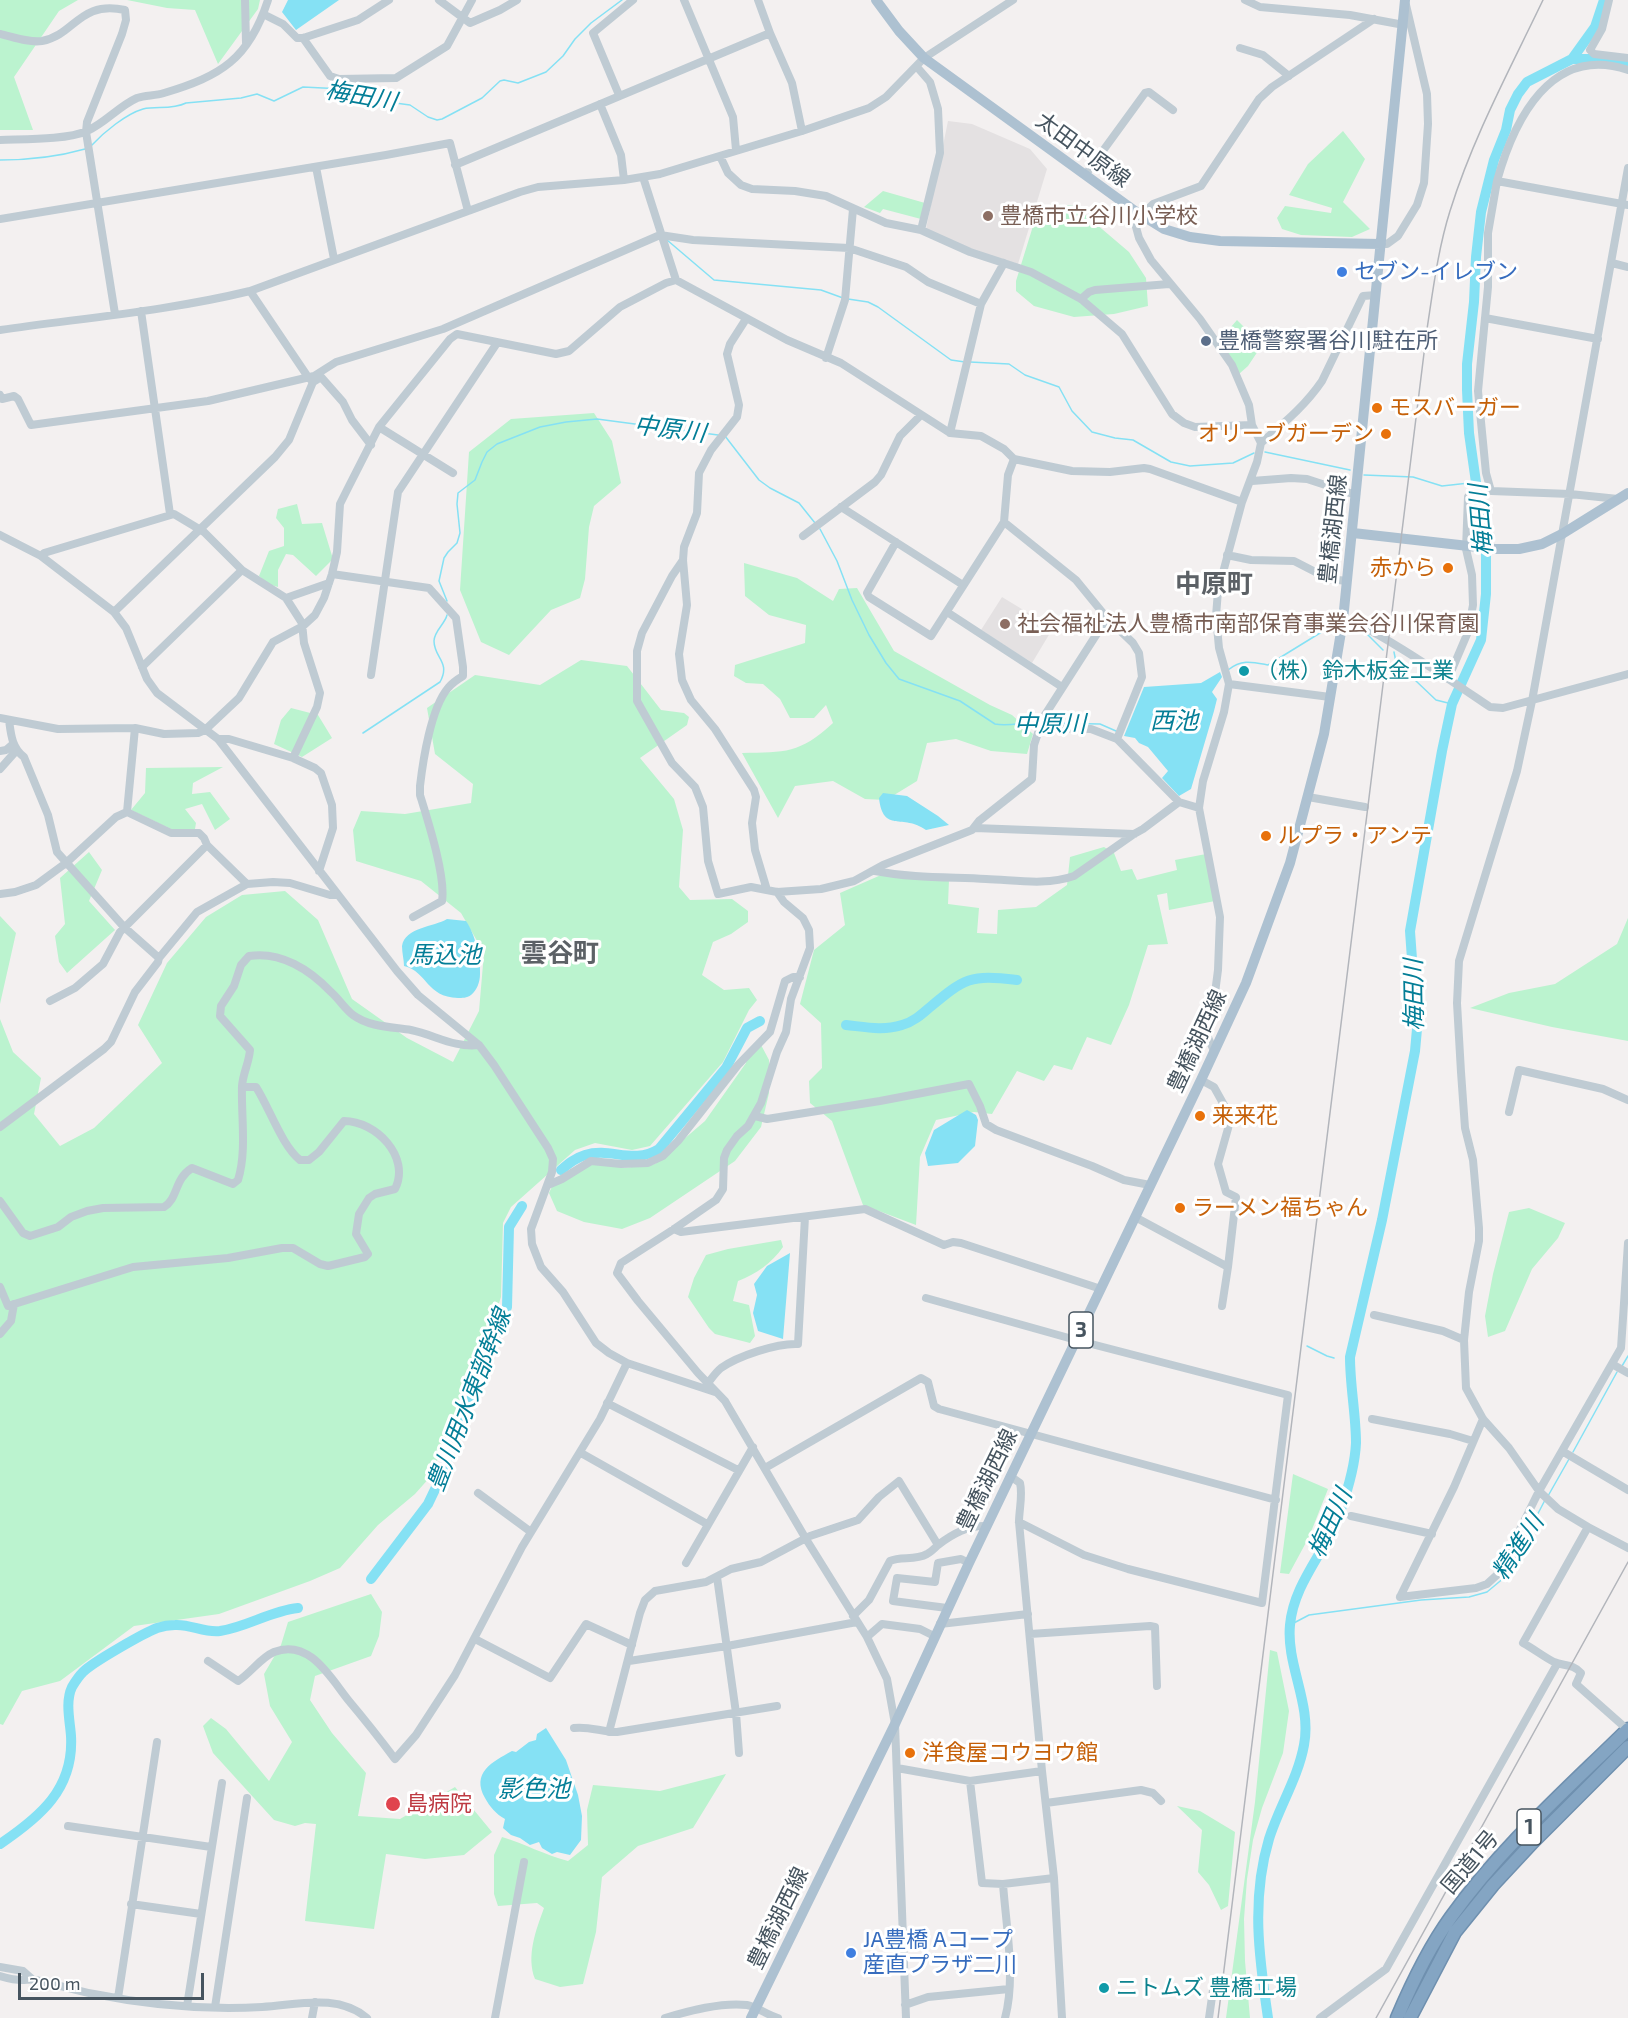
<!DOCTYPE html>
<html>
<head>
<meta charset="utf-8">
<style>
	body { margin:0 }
	#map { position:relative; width:1628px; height:2018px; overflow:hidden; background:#f3f0f0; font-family:"Exo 2",sans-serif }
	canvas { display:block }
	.scale { position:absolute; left:18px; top:1973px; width:186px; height:27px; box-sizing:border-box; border:3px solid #46545f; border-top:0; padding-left:8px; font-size:18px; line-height:21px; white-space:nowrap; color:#46545f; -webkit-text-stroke:4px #fff; paint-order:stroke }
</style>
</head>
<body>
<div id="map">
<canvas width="1628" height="2018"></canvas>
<div class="scale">200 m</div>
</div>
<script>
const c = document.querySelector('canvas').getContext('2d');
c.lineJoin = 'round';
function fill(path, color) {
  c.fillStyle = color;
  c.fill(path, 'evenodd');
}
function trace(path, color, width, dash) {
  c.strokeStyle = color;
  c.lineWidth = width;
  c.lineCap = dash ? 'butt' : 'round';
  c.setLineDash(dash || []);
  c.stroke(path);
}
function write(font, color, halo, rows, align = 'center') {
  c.font = font + ' "Exo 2","Noto Sans JP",sans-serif';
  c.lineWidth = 6;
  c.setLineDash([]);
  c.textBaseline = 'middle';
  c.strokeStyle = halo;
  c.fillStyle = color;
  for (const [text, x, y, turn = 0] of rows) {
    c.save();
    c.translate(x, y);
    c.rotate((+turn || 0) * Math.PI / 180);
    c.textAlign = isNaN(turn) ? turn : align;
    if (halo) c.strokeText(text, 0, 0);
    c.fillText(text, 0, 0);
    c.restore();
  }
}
fill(new Path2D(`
	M948,121L972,124L1030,149L1047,169L1018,264L973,250L926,229Z
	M1002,597L1053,628L1032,663L981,630Z`), '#e4e1e2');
fill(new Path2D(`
	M0,0H78L59,11L14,77L33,130H0Z
	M127,0H260L258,9L218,64L195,10L167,8Z
	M1343,131L1365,159L1343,202L1370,229L1352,237L1301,235L1282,229L1277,218L1285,206L1331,213L1332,208L1289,195L1308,164Z
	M883,191L925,203L921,219L883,209L880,213L864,207Z
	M1051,204L1075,206L1129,252L1146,278L1148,306L1114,314L1074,317L1034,306L1016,291V281L1033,226Z
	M1237,320L1262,345L1248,366L1239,374L1219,341Z
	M594,413L612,441L621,483L594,506L589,527L585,579L580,598L551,610L509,655L481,642L460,590L469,452L511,419Z
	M297,504L302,524L322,523L333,559L316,576L293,555L286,554L278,570V587L268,584L259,576L269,551L284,546V528L276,518L278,509Z
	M744,563L797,578L833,601L839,589L857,588L894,651L990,705L1012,715L1033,734L1027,754L991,751L956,739L927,743L917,781L886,800L865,799L833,781L795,786L778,818L742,753C786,752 799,754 833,723L826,705L814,718H790L780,699L763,684L746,683L734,676L735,665L805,643L806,625L769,615L745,596Z
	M581,660L627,666L661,710L684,713L689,717L687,725L640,758L674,799L683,830L679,887L690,900L732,899L748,911V922L731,934L713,942L702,975L724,990L749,988L757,1000L749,1010L723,1062L650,1146L632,1150L595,1143L575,1150L511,1207L503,1223L501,1297L480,1361L463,1395L431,1476L415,1494L378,1525L340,1568L310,1581L219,1614L134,1626L60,1681L22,1691L3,1725L0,1724V1019L13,1052L41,1078L34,1114L60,1146L94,1128L162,1063L138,1025L167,963L206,917L242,895L285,891L318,920L352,999L407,1038L453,1062L479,1011L484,953L461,913L421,881L356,861L353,830L361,811L405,814L471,803L473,784L435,754L427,708L475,675L540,685Z
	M291,708L318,715L332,738L302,757L274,744L281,720Z
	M223,767L193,783L192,794L210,792L230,819L215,830L202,804L185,809L196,823L195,829L175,831L131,810L145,793L146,768Z
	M1104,847L1114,853L1121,871L1132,869L1137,880L1177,870L1175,860L1206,854L1215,901L1169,910L1167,893L1157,895L1168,944L1148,945L1129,1005L1111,1045L1087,1037L1072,1070L1054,1065L1044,1081L1017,1071L992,1114L974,1112L936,1120L920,1157L916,1225L863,1205L832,1121L810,1103L809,1081L822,1068L821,1023L800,1004L814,950L845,925L840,893L881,875L949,880L948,904L979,908L977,933L997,934L998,910L1036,907L1067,885L1070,857Z
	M89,852L102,870L89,901L115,930L67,973L59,962L55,936L65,924L60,878Z
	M0,916L16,933L0,1004Z
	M1628,918V1041L1552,1027L1470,1008L1509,993L1555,984L1617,944Z
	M760,1043L769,1060V1093L761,1127L735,1161L650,1218L622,1229L584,1222L557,1211L549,1193L556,1178L595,1157L624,1168L655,1164L705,1121L746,1063L747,1052Z
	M1529,1208L1565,1223L1558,1238L1532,1269L1505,1331L1488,1337L1485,1316L1493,1274L1509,1212Z
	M781,1240L783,1247C772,1263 756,1274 738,1281L733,1301L749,1305L755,1336L750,1343L715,1334L709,1328L688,1297L694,1278L706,1255L728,1249Z
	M1293,1474L1328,1489L1309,1537L1289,1574L1280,1573Z
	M371,1594L382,1612L379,1636L371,1656L315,1676L310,1700L332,1733L366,1773L358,1816L400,1819L455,1787L492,1832L464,1855L425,1859L386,1854L374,1929L305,1921L316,1824L305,1823L295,1826L274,1820L213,1753L203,1726L211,1718L226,1729L269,1781L292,1742L270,1706L264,1674L281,1645L288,1622Z
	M1270,1650L1277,1652L1289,1711L1283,1753L1262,1808L1253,1840L1247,1879L1244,1919L1245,1961L1250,2018H1226L1255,1802Z
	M726,1774L693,1828L638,1846L602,1877L596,1932L583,1984L560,1987L535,1979C526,1956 536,1930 544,1908L537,1903L498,1906L494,1894V1855L502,1837C525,1844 545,1855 568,1861L588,1845L587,1810L593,1785L660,1791Z
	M1177,1806L1200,1811L1235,1832L1228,1906L1221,1910L1209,1885L1198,1872L1202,1830Z`), '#bbf3cf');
fill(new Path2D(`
	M288,0H339L296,30L282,12Z
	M1220,672L1222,677L1212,692L1217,699L1214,711L1191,789L1179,796L1162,778L1168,771L1148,747L1139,743L1135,738L1124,736L1144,687L1201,683Z
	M883,793L907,796L938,816L949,825L926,830C903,813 883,834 879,798Z
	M447,919L466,921C475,934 481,958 480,974C480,982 477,990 471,995C467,998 462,998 458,998C426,997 428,972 404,966C404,960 402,953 402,946C405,927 434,927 447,919Z
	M967,1110L976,1115L978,1120L975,1146L958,1163L928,1166L925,1153L934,1130Z
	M790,1253L783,1339L758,1331L753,1313L757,1295L754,1284L767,1266Z
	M546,1728L566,1760L578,1795L582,1816L581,1840L570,1855L557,1852L552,1854L542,1848L539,1842L530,1845L520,1838L511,1835L503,1828L505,1819C496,1814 490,1807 485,1798C471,1773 492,1762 512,1751L516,1752L529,1742L536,1740L537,1734Z`), '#85e1f4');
trace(new Path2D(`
	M92,145C104,132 126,114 143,109C157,106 172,110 186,103L241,98L257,94L274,101L303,87L343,89L352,91L366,99L410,105L428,117L437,120L442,119L482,98L500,81L504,80L518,83L546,72L563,56L575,39L591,23L622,0
	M0,160C29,160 57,157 85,149
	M667,240L714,280L821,290L843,298
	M848,299L868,302L878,307L951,360L965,362
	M970,362L1009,364L1025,375L1059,387L1072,411L1092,432L1115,438L1133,440L1171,462L1190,466L1233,463L1254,453
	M725,436L759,480L770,488L799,503L815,523
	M1265,452L1350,470
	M1364,475L1413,477L1442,486L1469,483L1478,486
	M820,529L837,561L852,600L869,635L886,663L899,679L960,701L995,724C1008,727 1023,722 1037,722
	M447,601L439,581L444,558L448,552L457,543L460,533L457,504L458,493L475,480L482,462L487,452L497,444L540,427L566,422L597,419L718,435
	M1365,632L1383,650
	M1394,652L1396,662L1436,700L1452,704
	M1228,670C1242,659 1252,662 1268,665L1333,625H1338
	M1045,723L1100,724L1116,731
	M363,733L440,682C451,662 434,658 434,641C434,631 445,624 447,615
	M1307,1346L1327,1356L1334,1358
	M1622,1366L1628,1356
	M1573,1452L1617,1372
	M1548,1496L1569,1459
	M1290,1625L1309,1615L1421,1600L1469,1597L1487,1592L1505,1577L1545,1500`), '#85e1f4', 1.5);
trace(new Path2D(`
	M1572,59H1603L1628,64
	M846,1025C865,1027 883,1031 902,1025C913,1022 921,1015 929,1008C965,978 970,974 1017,980
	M561,1170C568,1164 575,1158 585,1155C611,1147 633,1165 659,1149L726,1068L747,1028L760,1021
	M371,1579L428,1504L439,1481L507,1307L509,1227L522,1206
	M0,1844C40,1817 74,1789 71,1736C70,1721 65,1702 72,1687C75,1682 79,1676 83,1672C93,1662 144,1633 157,1628C163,1626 169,1625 175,1625C191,1624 204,1633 220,1631C247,1627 270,1611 298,1608
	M1268,2018C1259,1957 1251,1899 1269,1839C1279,1807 1298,1778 1304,1745C1312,1704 1286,1665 1290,1625C1294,1581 1328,1550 1341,1509C1348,1489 1355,1465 1356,1443C1356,1415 1350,1386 1350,1357L1382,1220L1415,1051L1417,1029L1410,931L1442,751L1452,704L1481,640L1486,594V553L1469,433L1467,390V364L1474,302L1476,257L1481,212L1494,160L1506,130L1510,110L1518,94L1527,82L1572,59L1595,27L1604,0`), '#85e1f4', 10);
const highway = new Path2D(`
	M1397,2018C1411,1985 1430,1946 1451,1917C1501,1847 1567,1789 1628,1729
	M1410,2018L1455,1932L1493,1885L1533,1842L1628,1747`);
trace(highway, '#6f90af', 15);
trace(new Path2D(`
	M245,0L246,43
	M439,0L470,23L500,10L517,0
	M684,0L733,117L736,150
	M758,0L770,33L792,83L802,131
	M1245,0L1260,7L1350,15L1404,25
	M1609,0L1602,29L1590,50L1594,54L1628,58
	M263,14L283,24L297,38H303L358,20L389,0
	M0,34C13,37 29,43 42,41C75,35 79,0 125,10L126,20L122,34L87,122L86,132L115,314
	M303,38L330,76L339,79L396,78L447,46L472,0
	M1240,48L1263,55L1289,76
	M917,67L930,82L938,109L940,153L921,230
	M619,95L593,33L633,0
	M600,104L621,155L624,180
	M0,140C23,139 67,140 87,131C105,123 119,106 137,98C146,95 155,96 164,93C221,76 249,59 268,0
	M720,156L728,173L741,185L752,189L795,191L826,196L886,223L921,230L970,252L1031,272L1081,299L1122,334L1172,414L1184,423L1195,427L1252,425
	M455,165L770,33
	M316,167L334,259
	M1086,174L1145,93L1149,92L1173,110
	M643,177L676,280
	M1497,181C1514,120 1551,44 1628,70
	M0,219L386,155L450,143L468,211
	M1381,244H1387L1398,236L1417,205L1424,183L1428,124L1427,94L1406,5
	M1612,263L1628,267
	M250,291L308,377L313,382L321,377L343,402L352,420L371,445
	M1081,299L1089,292L1095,290L1169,284
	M141,311L170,514
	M1485,318L1598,339
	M746,319L730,344L727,354L739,405L737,417L711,450L699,473L697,513L684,547L683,560L687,605L679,654L682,680L691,700L715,729L754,790L756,797L752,823L755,850L767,890
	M0,330C83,318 168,311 250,291L520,192L538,187L624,180L660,174L802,131L869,108L886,97L924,58L1013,0
	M826,358L845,300L853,209
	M0,395L2,399L14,396L18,399L31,425L208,401L314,376L336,362L443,329L660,235L693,240L849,248L906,267L928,282L981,304
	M379,427L453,473
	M950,433L981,304L1004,263
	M1261,443C1284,423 1305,406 1322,381L1363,296L1376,295
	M1252,481L1291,478L1307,479L1356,495
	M1618,499L1570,494L1491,491L1486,473L1478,391L1488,287V233L1497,181L1628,205
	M841,507L963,585
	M1004,522L1076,580L1107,618L1133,643L1139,653L1142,677L1117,739
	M0,535L41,556L114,612L126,628L147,679L157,693L218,739L397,971L418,995L479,1045L494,1065L548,1148L553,1159L552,1172L531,1229L532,1244L541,1267L563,1292L596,1343L609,1353L627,1363L715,1392
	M803,536L875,482L881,475L900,436L921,415
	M896,542L867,593L869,597L931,636L1004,522L1008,475L1014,459
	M1227,555L1251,560L1294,561L1329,579L1347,581
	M41,556L44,553L174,514L204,532L242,570L286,598L302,623L304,643L320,693L317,707L293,758
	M683,560L672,576L642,633L637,651V701L672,763L695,787L703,807L708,861L718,894L751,887L777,892L821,889L854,881L883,865L972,830L979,821L1032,779L1034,745L1043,718L1107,618
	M332,574L429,588L456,618L463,667V676C458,679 452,683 448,688C431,708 423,760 420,786V795C428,821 446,877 442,901L413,917
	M286,598L329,583
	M114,612L275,457L289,440L313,382
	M947,612L1062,687
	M1343,620C1363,619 1466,691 1490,707L1503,708L1628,674
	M142,667L242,570
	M371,675L398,492L497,343
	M1448,679L1468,632L1473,605L1472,575L1466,549L1468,497
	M1229,684L1330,697
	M0,718L58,729L135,728L164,734L198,733L205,730L239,698L273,642L303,626L315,615L324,598L332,574L337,552L340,504L348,488L379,427L450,339L457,334L556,354L569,351L620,307L666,283L676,280L787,340L841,363L950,433L981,436L1004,449L1014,459L1072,471L1110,472L1144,468L1150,469L1242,502
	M9,720C11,735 12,748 24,757L48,815L57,852L124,927L159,958
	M1041,728L1091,729L1117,739L1179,802L1199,808
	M218,739H229L293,758L315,768L321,773L332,805L333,828L319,871
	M0,751L6,750L13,744
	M0,769L16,751
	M1308,797L1365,807
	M127,812L135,728
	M975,828L1134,834
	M875,871C912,878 949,877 986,879C1016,880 1045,886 1074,876L1134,834L1143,829L1179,802
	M777,892L784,902L803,918L809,930L810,948L791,999L786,1032L777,1052L761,1103L748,1126L737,1136L727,1150L724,1158L723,1189L716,1200L674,1229L621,1263L617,1273L638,1301L698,1373L725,1401L732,1413L806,1539L867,1637L887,1679L895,1724L906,2018
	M0,894L15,892L36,885L66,863L116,817L127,812L171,833H199L204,838L207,845L247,884
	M50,1001L75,988L103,964L120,932L207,845
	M1214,1051L1207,1035L1212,1016L1218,970L1220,917L1199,808L1203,781L1224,712L1229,684L1219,648L1216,616L1218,591L1242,502L1257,462L1261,443L1252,425L1249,405L1232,365L1200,319L1151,260L1139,238L1136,227L1141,216L1153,204L1201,186L1259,99L1272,87L1374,19
	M1509,1112L1519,1070L1603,1089L1628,1100
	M755,1116L767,1119L880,1101L969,1084L980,1106L986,1124L996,1130L1092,1166L1124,1180L1150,1185
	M0,1127L104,1049L111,1042L135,992L158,962L159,958L197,912L247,884L273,882L290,883L330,895H337
	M548,1185L562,1179L591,1161L621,1164L648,1163L663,1156L678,1141L738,1065L770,1032L785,981L793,977H800
	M0,1201L23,1233L30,1236L58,1227L71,1217L87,1211L103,1208L164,1207C178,1199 174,1179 192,1168L233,1184L238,1180C247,1152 241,1115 242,1086C243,1073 249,1063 250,1050L220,1016L221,1006L234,986L241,965L249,956C281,951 310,970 331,992C339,999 345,1009 353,1015C369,1027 392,1027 411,1030C435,1035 454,1048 479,1045
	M1135,1217L1228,1267L1236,1197L1226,1192L1218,1164L1229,1125V1114L1214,1087L1201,1080
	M674,1229L681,1232L865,1209L944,1245L953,1242L961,1243L1101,1289
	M0,1287L8,1306L133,1267L228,1258L282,1248H293L320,1264L328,1266L365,1257L368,1254L356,1234L359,1214L369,1198L375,1194L395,1189C411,1157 376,1121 344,1121L319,1152L309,1160H300C282,1146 269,1107 256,1087H242
	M926,1298L1076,1340L1288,1395L1262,1603L1128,1569L1084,1555L1019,1522
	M1222,1306L1228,1267
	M1374,1315L1443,1331L1464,1340
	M0,1334L11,1321L14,1304
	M1612,1364L1628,1373
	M708,1383C712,1378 716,1372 721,1368C738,1356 777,1343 798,1344L805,1217
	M607,1403L738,1470
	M1372,1419L1450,1434L1473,1441
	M1562,1451L1628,1490
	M581,1453L707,1524
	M765,1468L921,1378L928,1382L934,1406L939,1409L1276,1500
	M1010,1476L1020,1483C1023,1495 1019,1510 1019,1522L1042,1771L1054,1878L1062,2018
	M478,1493L531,1532
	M1351,1516L1432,1534
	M1588,1527L1628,1548
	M686,1563L753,1447
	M717,1577L736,1713L739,1753
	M1400,1597L1476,1588L1487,1584L1498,1574L1539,1491L1621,1348L1628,1243
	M1400,1597L1454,1487L1483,1419
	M947,1608L893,1601L897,1578L935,1582L938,1563L961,1559L969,1563
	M853,1616L869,1600L890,1561C901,1556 915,1561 927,1554C931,1552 935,1548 938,1545C952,1534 968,1525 986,1526
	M940,1624L1028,1614
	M1030,1634L1150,1626L1155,1627L1157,1686
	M867,1637L882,1624L920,1629L934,1636
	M475,1639L550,1678L586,1624L632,1645
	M208,1661L238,1681C251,1673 260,1658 274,1652C310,1638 331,1679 349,1701C365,1720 380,1739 395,1759L416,1735L455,1675L522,1547L600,1419L627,1363
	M629,1661L727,1646L857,1622
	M574,1728C589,1726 602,1732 617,1732L777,1706
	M1628,1730L1576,1684L1581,1673C1574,1664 1563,1666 1554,1662C1544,1657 1534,1649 1523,1643L1588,1527L1558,1509L1539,1491L1509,1448L1483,1419L1466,1388L1464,1340L1469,1292L1479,1241V1228L1473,1160L1465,1128L1461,1072L1457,1003L1459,961L1517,771L1532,701L1628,168
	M609,1732L640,1613L645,1600L655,1591L706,1582L731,1569L761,1562L810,1536L858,1520L879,1497L899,1481L938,1545
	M897,1768L970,1781L1042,1771
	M970,1781L982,1883L1003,1884L1054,1878
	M1046,1803L1141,1790L1153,1793L1161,1801
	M68,1826L211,1847
	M1003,1884C1006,1926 1016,1978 1005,2018
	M131,1904L201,1914
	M0,1967L23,1971L32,1979
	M0,1976C7,1978 15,1980 22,1980C27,1980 31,1979 36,1980C55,1984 74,1990 94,1994C148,2005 206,2010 262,2007C298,2005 337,1993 367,2018
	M118,1998L157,1742
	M905,2005L928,1997L1009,1989
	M187,2006L222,1783
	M215,2007L247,1798
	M312,2018L315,2002
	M495,2018L524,1862
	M665,2018C689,2011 721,2002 747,2005C758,2007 767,2015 778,2018
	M1209,2018L1214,1983
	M1320,2018L1386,1969L1557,1664`), '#bfcbd3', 8);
trace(new Path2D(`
	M876,0L899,31L924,58L1135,211L1164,229L1190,237L1220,241L1381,244
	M1353,533L1495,549H1519L1542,544L1562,534L1628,493
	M751,2018L895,1724L969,1563L1201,1080L1246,983L1290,863L1324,734L1343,620L1405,0`), '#adc1d1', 10);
trace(highway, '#84a5c3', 12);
trace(new Path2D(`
	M1218,2018L1427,329C1433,290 1438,249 1450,211C1473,137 1510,69 1543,0
	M1376,2018L1628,1562`), '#b2b5bb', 1.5);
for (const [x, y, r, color] of [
	[988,216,6,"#8d6e63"],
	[1342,272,6,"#3f7fe0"],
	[1206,341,6,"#5c6f8a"],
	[1377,408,6,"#e8710a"],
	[1386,434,6,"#e8710a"],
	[1448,568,6,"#e8710a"],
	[1005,624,6,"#8d6e63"],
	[1244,671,6,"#0f9aa8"],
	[1266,836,6,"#e8710a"],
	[1200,1116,6,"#e8710a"],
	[1180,1208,6,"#e8710a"],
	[910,1753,6,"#e8710a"],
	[393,1804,8,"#e0444e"],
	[851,1953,6,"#3f7fe0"],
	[1104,1988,6,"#0f9aa8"]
]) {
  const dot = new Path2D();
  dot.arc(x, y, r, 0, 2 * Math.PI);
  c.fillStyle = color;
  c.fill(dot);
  trace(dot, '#fff', 2);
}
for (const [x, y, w] of [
	[1081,1330,24],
	[1529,1827,24]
]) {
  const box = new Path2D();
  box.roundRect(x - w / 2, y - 18, w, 36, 4.5);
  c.fillStyle = '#fff';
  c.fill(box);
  trace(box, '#46545f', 1.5);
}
write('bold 21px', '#46545f', null, [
	["3",1081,1330],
	["1",1529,1827]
]);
write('22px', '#46545f', '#fff', [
	["太田中原線",1083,150,36],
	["豊橋湖西線",1333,529,-84],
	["豊橋湖西線",1197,1041,-65],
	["豊橋湖西線",987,1480,-64],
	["国道1号",1470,1862,-50],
	["豊橋湖西線",778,1918,-64]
]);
write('22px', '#785e54', '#fff', [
	["豊橋市立谷川小学校",1000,216],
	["社会福祉法人豊橋市南部保育事業会谷川保育園",1017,624]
], 'left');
write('22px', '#366cbe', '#fff', [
	["セブン-イレブン",1354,272],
	["JA豊橋 Aコープ",863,1940],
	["産直プラザ二川",863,1965]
], 'left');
write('22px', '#4e5e75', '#fff', [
	["豊橋警察署谷川駐在所",1218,341]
], 'left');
write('22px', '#c56008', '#fff', [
	["モスバーガー",1389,408],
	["オリーブガーデン",1374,434,"right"],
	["赤から",1436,568,"right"],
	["ルプラ・アンテ",1278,836],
	["来来花",1212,1116],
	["ラーメン福ちゃん",1192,1208],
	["洋食屋コウヨウ館",922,1753]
], 'left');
write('22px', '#0d838f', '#fff', [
	["（株）鈴木板金工業",1256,671],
	["ニトムズ 豊橋工場",1116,1988]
], 'left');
write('22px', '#be3a42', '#fff', [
	["島病院",406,1804]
], 'left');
write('italic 24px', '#037e97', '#fff', [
	["梅田川",361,96,10],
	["中原川",670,429,7],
	["梅田川",1481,520,-95],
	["西池",1174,721],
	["中原川",1050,724],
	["馬込池",445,955],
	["梅田川",1414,995,-91],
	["豊川用水東部幹線",469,1400,-69],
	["梅田川",1330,1523,-66],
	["精進川",1518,1547,-57],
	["影色池",534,1789]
]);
write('bold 26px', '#5c6166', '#fff', [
	["中原町",1214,584],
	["雲谷町",560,953]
]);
</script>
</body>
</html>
